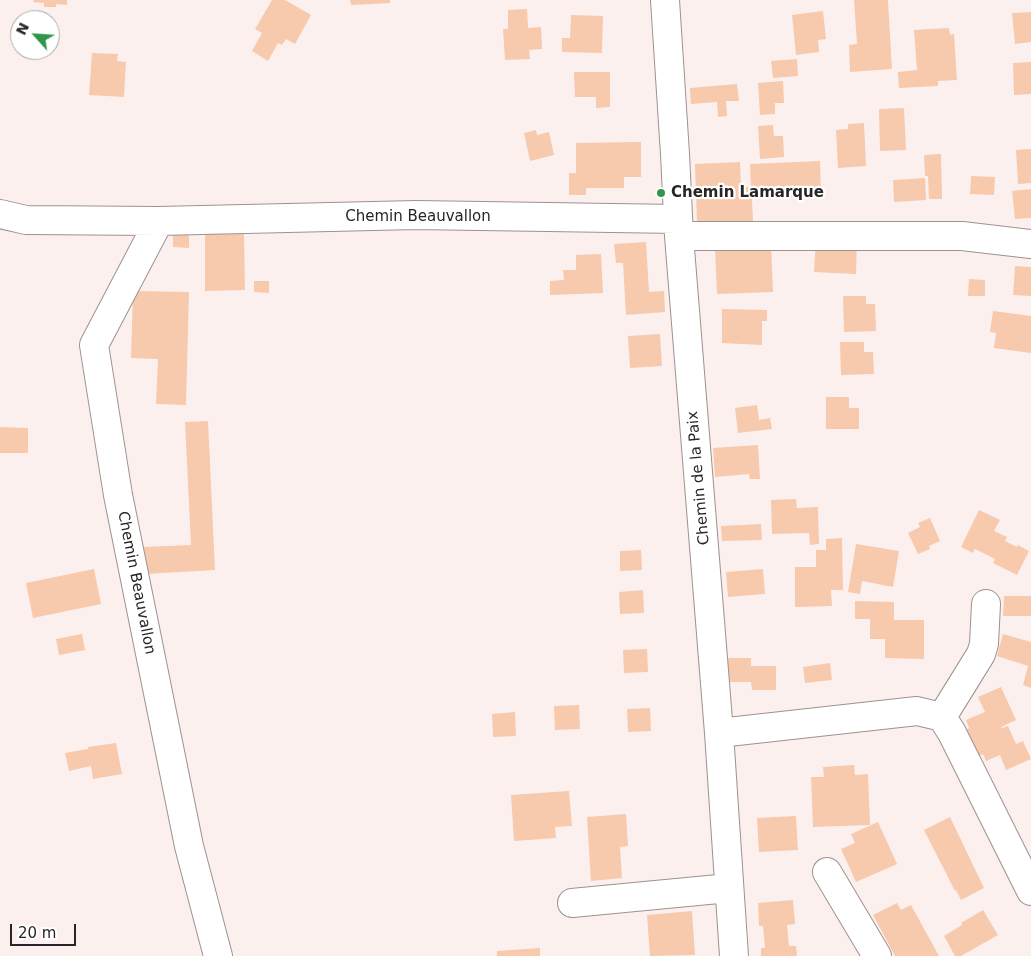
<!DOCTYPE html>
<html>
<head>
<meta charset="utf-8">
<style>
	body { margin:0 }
	#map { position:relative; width:1031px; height:956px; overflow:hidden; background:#fcf0ee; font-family:"DejaVu Sans",sans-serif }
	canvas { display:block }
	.north { position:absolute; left:10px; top:10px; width:50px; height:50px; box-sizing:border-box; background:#fff; border:1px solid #a9a8a7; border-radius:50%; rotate:296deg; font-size:14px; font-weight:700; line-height:20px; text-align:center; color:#292524 }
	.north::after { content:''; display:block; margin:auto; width:18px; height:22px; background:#30964b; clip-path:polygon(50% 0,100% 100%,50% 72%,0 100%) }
	.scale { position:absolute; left:10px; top:924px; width:66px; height:22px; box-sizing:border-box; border:2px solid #292524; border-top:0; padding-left:6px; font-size:15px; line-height:18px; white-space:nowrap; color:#292524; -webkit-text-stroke:4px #fff; paint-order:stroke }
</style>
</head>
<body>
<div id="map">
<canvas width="1031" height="956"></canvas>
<div class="north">N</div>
<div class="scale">20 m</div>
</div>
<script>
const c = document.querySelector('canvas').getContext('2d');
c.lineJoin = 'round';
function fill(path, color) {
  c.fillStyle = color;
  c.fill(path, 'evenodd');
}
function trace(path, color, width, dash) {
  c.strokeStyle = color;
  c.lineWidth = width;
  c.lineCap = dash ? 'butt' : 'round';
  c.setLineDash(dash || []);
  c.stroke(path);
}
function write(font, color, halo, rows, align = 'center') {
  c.font = font + ' "DejaVu Sans",sans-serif';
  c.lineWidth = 4.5;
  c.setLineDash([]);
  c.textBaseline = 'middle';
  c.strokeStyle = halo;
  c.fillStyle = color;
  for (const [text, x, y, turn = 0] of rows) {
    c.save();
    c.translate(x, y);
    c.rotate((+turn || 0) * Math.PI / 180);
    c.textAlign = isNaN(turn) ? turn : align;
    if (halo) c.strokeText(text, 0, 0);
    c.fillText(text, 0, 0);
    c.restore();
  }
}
fill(new Path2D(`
	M34,0H67V5L56,4V7H44V3L33,2Z
	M272,0H285L311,15L295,44L286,39L282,45L278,43L268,61L252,51L262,33L255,29Z
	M350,0H390V3L351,5Z
	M854,0H888L892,69L850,72L849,45L857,44Z
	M527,9L528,28L541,27L542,49L529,50L530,59L505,60L503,29H508V10Z
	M823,11L826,39L818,40L819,52L796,55L792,15Z
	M1031,12V42L1015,44L1012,13Z
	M571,15L603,16L602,53L562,52V38H570Z
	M949,28L950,35L954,34L957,80L938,81V86L899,88L898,72L917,70L914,30Z
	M92,53L118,54L117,61L126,62L124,97L89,95Z
	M797,59L798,76L773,78L771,61Z
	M1031,62V94L1014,95L1013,63Z
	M574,72H610V107L596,108V97H575Z
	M783,81L784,103H775V114L760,115L758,83Z
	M737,84L739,101H726L727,116L718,117L717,102L691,104L690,88Z
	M904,108L906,150L880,151L879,109Z
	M864,123L866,166L838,168L836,130L848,129V124Z
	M773,125L774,136H783L784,157L760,159L758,126Z
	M536,130L537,135L549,132L554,155L530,161L524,133Z
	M641,142V177H624V188H586V195H569V173H576V143Z
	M1031,149V183L1018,184L1016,150Z
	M941,154L942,199H929L928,176H925L924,155Z
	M820,161L821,196L752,199L753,221L697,224L695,164L740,162L741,187H751L750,164Z
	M971,176L995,177L994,195L970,194Z
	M925,178L926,200L894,202L893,180Z
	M1031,189V218L1015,219L1012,191Z
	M173,233H189V248L173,247Z
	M244,233L245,290L205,291V234Z
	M816,238L857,241L856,274L814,272Z
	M646,242L649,292L664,291L665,312L626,315L623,263H616L614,244Z
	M771,245L773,292L717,294L715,248Z
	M601,254L603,293L550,295V281L564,280L563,270H576V255Z
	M1015,266L1031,267V296L1013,295Z
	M969,279L985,280V296H968Z
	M254,281H269V293L254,292Z
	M133,291L189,292L186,405L156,404L158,359L131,358Z
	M843,296H866V304H875L876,331L844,332Z
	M722,309L767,310V321H762V345L722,343Z
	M993,311L1031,316V353L994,348L996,333L990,332Z
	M660,334L662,366L630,368L628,336Z
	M840,342H864V352H873L874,374L841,375Z
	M826,397H849V408H859V429H826Z
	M757,405L759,420L770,418L772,429L738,433L735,408Z
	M208,421L215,570L146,574L144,547L191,545L185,422Z
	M0,427L28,428V453H0Z
	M758,445L760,479H750L749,474L715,477L713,448Z
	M796,499L797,508L818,507L819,544L810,545L809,533L772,534L771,500Z
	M979,510L1000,520L994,531L1007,537L1005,541L1017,547L1018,545L1029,551L1017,575L993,563L995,559L975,549L973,553L961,547Z
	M930,518L940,541L929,546L930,549L918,554L908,533L920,527L918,523Z
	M761,524L762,540L722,541L721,526Z
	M842,538L843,590H831L832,606L795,607V567H816V550H826V539Z
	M856,544L899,551L893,587L862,581L860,594L848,592Z
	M641,550L642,570L620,571V551Z
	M94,569L101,604L33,618L26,583Z
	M763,569L765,594L728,597L726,572Z
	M643,590L644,613L620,614L619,592Z
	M1004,596H1031V616H1003Z
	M855,601L894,602V620H924V659L885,658V639H870V619H855Z
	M82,634L85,650L59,655L56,639Z
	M1003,634L1031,642V688L1023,685L1028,666L997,656Z
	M647,649L648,672L624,673L623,650Z
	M726,658H751V666H776V690H752L751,682H726Z
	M830,663L832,680L805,683L803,667Z
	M1001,687L1016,720L1001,727L1002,728L1008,726L1016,744L1023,741L1031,759L1006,770L1000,755L986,761L983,754L977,757L963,731L969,728L966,720L985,712L978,697Z
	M579,705L580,729L555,730L554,706Z
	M650,708L651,731L628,732L627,709Z
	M515,712L516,736L493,737L492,714Z
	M116,743L122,774L93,779L91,766L69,771L65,753L88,749V747Z
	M854,765L855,775L868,774L870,825L813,827L811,777H824L823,767Z
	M569,791L572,826L555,827L556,838L514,841L511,795Z
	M626,814L628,846L620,847L622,878L591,881L587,817Z
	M796,816L798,850L759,852L757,818Z
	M950,817L984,888L961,900L956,890L955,891L924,830Z
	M878,822L897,864L856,882L841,849L855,843L851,834Z
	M793,900L795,924L787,925L789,946H796L797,956H761V948H765L763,926H759L758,903Z
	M897,903L901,910L911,905L939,956H895L873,915Z
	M983,910L998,935L961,956H955L944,936L962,925L961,923Z
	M692,911L695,955L650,956L647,915Z
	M540,948V956H497V951Z`), '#f7c9ad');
const minor = new Path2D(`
	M665,0L675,154L679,236L719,733L734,956
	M0,214L26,220L159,221L416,215L678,219
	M159,221L94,345L118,495L189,846L218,956
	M679,236H962L1031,244
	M942,717L952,733L1031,891
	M719,733L917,711L942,717L981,654L984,644L986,604
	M827,872L877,956
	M572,903L729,888`);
trace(minor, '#9d9290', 30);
trace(minor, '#fff', 28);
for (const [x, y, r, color] of [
	[661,193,5,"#30964b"]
]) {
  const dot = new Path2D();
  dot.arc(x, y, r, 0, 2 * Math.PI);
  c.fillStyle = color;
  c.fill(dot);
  trace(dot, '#fff', 2);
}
write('bold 15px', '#292524', '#fff', [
	["Chemin Lamarque",671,193]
], 'left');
write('15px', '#292524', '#fff', [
	["Chemin Beauvallon",418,217],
	["Chemin de la Paix",699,478,-95],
	["Chemin Beauvallon",136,583,79]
]);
</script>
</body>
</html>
